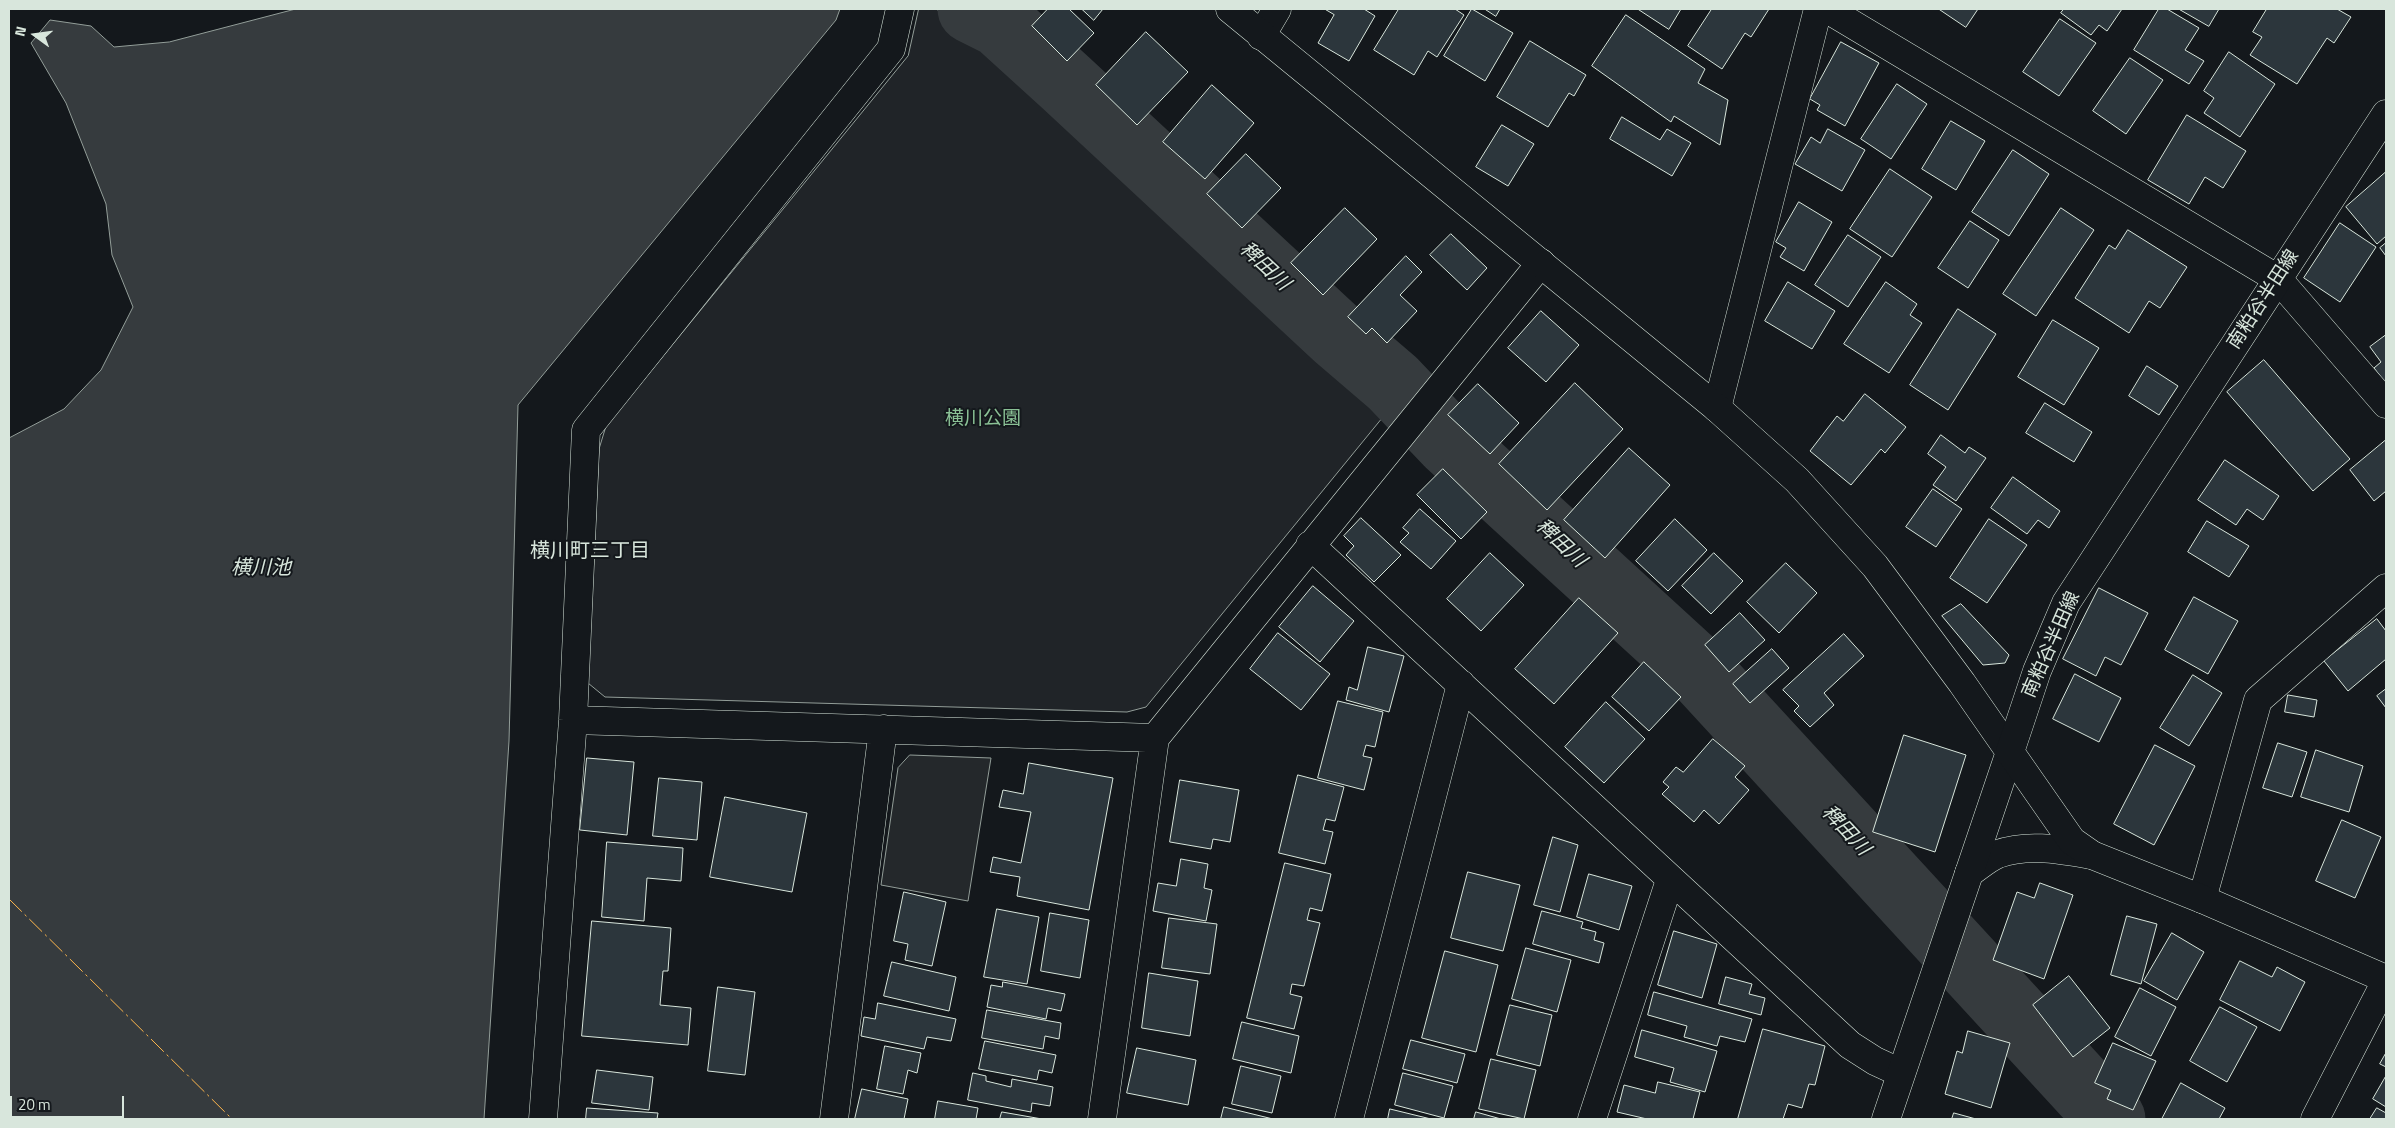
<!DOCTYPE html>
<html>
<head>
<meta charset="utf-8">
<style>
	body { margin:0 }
	#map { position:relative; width:2395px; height:1128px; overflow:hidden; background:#14181c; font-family:"Titillium Web",sans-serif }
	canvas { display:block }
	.frame { position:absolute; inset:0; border:10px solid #d8e6dc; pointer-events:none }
	.north { position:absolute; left:10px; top:10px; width:50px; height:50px; -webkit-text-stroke:4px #14181c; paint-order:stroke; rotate:284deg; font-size:14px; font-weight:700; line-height:20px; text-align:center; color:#d8e6dc }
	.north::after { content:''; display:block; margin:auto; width:18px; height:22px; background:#d8e6dc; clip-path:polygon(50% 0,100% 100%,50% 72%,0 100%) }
	.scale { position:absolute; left:10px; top:1096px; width:114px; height:22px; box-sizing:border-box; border:2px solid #d8e6dc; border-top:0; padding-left:6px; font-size:15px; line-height:18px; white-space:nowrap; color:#d8e6dc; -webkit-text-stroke:4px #14181c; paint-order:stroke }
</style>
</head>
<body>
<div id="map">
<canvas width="2395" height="1128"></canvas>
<div class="frame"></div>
<div class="north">N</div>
<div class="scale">20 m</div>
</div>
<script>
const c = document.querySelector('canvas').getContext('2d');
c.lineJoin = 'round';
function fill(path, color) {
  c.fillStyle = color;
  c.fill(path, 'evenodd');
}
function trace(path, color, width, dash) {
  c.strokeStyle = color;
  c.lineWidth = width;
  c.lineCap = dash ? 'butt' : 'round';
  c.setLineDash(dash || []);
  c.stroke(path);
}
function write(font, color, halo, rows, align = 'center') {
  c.font = font + ' "Titillium Web","Noto Sans JP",sans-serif';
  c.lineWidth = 4;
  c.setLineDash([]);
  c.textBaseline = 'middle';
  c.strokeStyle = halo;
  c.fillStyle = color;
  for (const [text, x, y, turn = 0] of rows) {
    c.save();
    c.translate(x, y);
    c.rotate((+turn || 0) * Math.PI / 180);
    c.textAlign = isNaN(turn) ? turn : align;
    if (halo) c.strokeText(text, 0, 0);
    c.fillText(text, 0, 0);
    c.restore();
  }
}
const green = new Path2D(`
	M919,9H936L989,40L1051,83L1160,191L1396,401L1146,707L1127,712L605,697L588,683L599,449L606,426L908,56Z`);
fill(green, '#202428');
trace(green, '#939e99', 1);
const parking = new Path2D(`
	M910,755L991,758L968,901L881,885L898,768Z`);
fill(parking, '#24282b');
trace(parking, '#939e99', 1);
const water = new Path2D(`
	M296,9H840L836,20L518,405L509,741L484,1119H9V438L64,409L101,370L133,307L112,255L106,204L66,103L31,43L50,20L91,26L114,47L169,42Z`);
fill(water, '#363b3e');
trace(water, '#939e99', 1);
trace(new Path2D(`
	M972,9L1000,23L1066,83L1337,335L1393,383L1449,442L1699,671L2111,1119`), '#363b3e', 69);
const building = new Path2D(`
	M1048,9H1069L1094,33L1067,61L1032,26Z
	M1082,9H1103L1094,20Z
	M1325,9H1364L1375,16L1349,61L1318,43L1334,15Z
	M1399,9H1455L1464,15L1437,57L1428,51L1414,75L1374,50Z
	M1472,9L1513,33L1485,81L1444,56Z
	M1485,9H1500L1496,16Z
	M1638,9H1681L1669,29Z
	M1712,9H1769L1751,37L1745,33L1722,69L1688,46Z
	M1939,9H1978L1966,27Z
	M2064,9H2122L2107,31L2099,25L2091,35L2061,13Z
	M2159,9H2167L2199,28L2185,50L2204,61L2189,84L2134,50Z
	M2179,9H2219L2209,26Z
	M2267,9H2337L2351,17L2334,43L2327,38L2297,84L2250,55L2262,37L2253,32Z
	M1626,15L1705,69L1698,83L1728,100L1720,145L1674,116L1671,122L1592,66Z
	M2060,19L2096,43L2059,96L2023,72Z
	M1146,32L1188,72L1137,125L1096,85Z
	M1530,41L1586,75L1574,96L1569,93L1548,127L1497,97Z
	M1841,42L1879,63L1845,126L1817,110L1820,105L1810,99Z
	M2229,52L2275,84L2240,137L2204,113L2214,98L2204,91Z
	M2130,58L2163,80L2126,134L2093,111Z
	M1897,84L1927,104L1891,159L1861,139Z
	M1212,85L1254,123L1205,179L1163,142Z
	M2187,115L2246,151L2223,188L2205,177L2189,204L2148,180Z
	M1622,117L1660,140L1667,129L1691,143L1672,176L1610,139Z
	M1951,121L1985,141L1956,190L1922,169Z
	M1502,125L1534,144L1508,186L1476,167Z
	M1828,129L1865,150L1842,191L1795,164L1811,137L1820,143Z
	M2013,150L2049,174L2009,236L1972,212Z
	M1246,154L1281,188L1242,228L1207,194Z
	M1890,169L1932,197L1892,257L1850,229Z
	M2386,172V236L2377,244L2346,207Z
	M1799,202L1832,222L1804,271L1780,257L1786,248L1776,242Z
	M1345,208L1377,239L1323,295L1291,263Z
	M2061,208L2094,230L2036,316L2003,294Z
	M1970,221L1999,240L1968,288L1938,268Z
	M2340,223L2376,247L2340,302L2304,278Z
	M2128,230L2187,267L2160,308L2149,301L2129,333L2075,298L2109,245L2115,249Z
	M1451,234L1487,268L1467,290L1430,255Z
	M1848,235L1881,257L1848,307L1815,285Z
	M2386,243V256L2380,248Z
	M1406,256L1422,272L1400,295L1417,311L1387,343L1372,328L1366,334L1348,317Z
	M1788,282L1835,311L1812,349L1765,321Z
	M1886,282L1917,304L1910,315L1922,323L1889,373L1844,344Z
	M1958,309L1996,334L1948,410L1910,385Z
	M1541,311L1579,345L1546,382L1508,348Z
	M2053,320L2099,348L2064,405L2018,377Z
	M2386,335V384L2374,368L2381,362L2370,347Z
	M2264,360L2350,459L2313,491L2227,392Z
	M2147,366L2178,386L2159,415L2129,396Z
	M1575,383L1623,429L1547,510L1499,464Z
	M1478,384L1519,423L1490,454L1448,415Z
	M1865,394L1906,427L1885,453L1881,449L1851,485L1810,451L1837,416L1843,421Z
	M2045,403L2092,432L2074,462L2026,433Z
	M1941,435L1965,453L1969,447L1986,458L1956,501L1933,485L1946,467L1928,454Z
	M2386,440V491L2374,501L2350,470Z
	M1629,448L1670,485L1605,558L1564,520Z
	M2225,460L2279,496L2263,520L2247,509L2236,525L2198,500Z
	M1443,469L1487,512L1461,539L1417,495Z
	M2013,477L2060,511L2049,528L2038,520L2027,534L1991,508Z
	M1933,489L1962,509L1936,547L1906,527Z
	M1420,509L1456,541L1431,569L1400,542L1409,533L1403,528Z
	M1361,518L1401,555L1374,582L1346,555L1354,546L1344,536Z
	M1675,519L1707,550L1668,591L1636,561Z
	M1989,519L2027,545L1987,603L1950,578Z
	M2207,521L2249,546L2229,577L2188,552Z
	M1490,553L1524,585L1481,631L1447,599Z
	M1714,553L1743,581L1711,614L1682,586Z
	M1786,563L1817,593L1779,633L1747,602Z
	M1313,586L1354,621L1320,662L1279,627Z
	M2099,588L2148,613L2121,665L2105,657L2096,676L2063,659Z
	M2194,597L2238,621L2208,674L2165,650Z
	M1579,598L1618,633L1554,704L1515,669Z
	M1961,604L2009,655L2005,663L1983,665L1942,616Z
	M1740,613L1765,640L1729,672L1705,645Z
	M2377,619L2386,631V659L2348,691L2324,661Z
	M1278,633L1330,674L1301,710L1250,669Z
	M1844,634L1864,656L1824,693L1834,705L1810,727L1794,711L1799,706L1783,690Z
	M1368,647L1404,656L1389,712L1346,700L1349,687L1357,690Z
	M1772,649L1789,668L1750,703L1733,684Z
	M1644,662L1681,697L1649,731L1612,697Z
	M2075,674L2121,698L2099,742L2053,719Z
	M2193,675L2222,693L2189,746L2160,728Z
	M2386,689V708L2377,696Z
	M2288,695L2317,700L2314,717L2285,712Z
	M1338,701L1383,712L1375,747L1366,745L1363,756L1372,758L1364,790L1318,778Z
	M1606,702L1645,739L1604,783L1565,747Z
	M1904,735L1966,755L1935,852L1873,832Z
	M1713,739L1745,766L1735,777L1749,790L1719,824L1704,810L1694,822L1662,794L1669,787L1663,782L1676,767L1683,772Z
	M2278,743L2307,752L2292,797L2263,788Z
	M2155,745L2195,766L2154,845L2114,824Z
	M2316,750L2363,766L2349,812L2301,797Z
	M587,758L634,762L627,835L580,830Z
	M1029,763L1113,778L1089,910L1017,896L1020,877L990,872L993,857L1021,863L1031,812L999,807L1003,790L1023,794Z
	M1298,775L1344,787L1335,821L1326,819L1323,830L1333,832L1325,864L1279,853Z
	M659,778L702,782L697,840L653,836Z
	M1180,780L1239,790L1230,842L1213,839L1211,849L1170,842Z
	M725,797L807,813L792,892L710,877Z
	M2342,820L2381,837L2355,898L2316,881Z
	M1553,837L1578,845L1560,912L1534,905Z
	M607,842L683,848L681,881L647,878L644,921L602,917Z
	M1181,859L1208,864L1204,888L1212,890L1206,921L1153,911L1158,883L1176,886Z
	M1285,863L1331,874L1322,911L1310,908L1307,920L1320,923L1304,986L1292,984L1290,994L1302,997L1294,1029L1247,1018Z
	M1468,872L1520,885L1503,951L1451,938Z
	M1589,874L1632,886L1619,930L1577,917Z
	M2040,883L2073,895L2044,979L1993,960L2017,892L2034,898Z
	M904,892L946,902L932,966L905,960L908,944L894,941Z
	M997,909L1039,917L1027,984L984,977Z
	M1542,911L1583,922L1581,928L1596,932L1594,940L1604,943L1599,963L1533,944Z
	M1050,913L1089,920L1080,978L1041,971Z
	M2127,916L2157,924L2141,984L2111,975Z
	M1169,918L1217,924L1210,974L1162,968Z
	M592,921L671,928L668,971H663L660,1005L691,1008L688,1045L582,1036Z
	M1674,931L1717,944L1702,998L1658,985Z
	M2172,933L2204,952L2177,1000L2144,981Z
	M1526,948L1571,960L1557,1012L1512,999Z
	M1445,951L1498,965L1476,1052L1422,1038Z
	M2240,961L2272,977L2277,967L2305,982L2280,1031L2220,1000Z
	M892,962L956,977L949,1011L884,996Z
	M1149,973L1198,981L1190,1036L1142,1028Z
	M2069,976L2110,1028L2073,1057L2033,1005Z
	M1726,977L1752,984L1749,994L1765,998L1761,1015L1719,1004Z
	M1003,982L1065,994L1061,1011L1048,1008L1046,1019L987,1007L991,985L1002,987Z
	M718,987L755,992L745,1075L708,1071Z
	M2140,988L2176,1007L2151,1056L2115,1037Z
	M1654,992L1752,1019L1745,1042L1720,1036L1717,1046L1684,1037L1687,1026L1648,1015Z
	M878,1003L956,1019L951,1041L927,1037L924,1049L861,1036L864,1017L875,1019Z
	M1510,1005L1552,1015L1540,1066L1497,1055Z
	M2220,1007L2257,1027L2227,1082L2190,1061Z
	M987,1010L1061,1023L1059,1039L1045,1036L1043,1049L982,1038Z
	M1242,1022L1299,1036L1291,1073L1233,1059Z
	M1763,1029L1825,1046L1815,1085L1809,1084L1802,1108L1788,1104L1783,1119H1738Z
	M1642,1030L1717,1051L1705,1092L1670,1082L1674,1068L1635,1057Z
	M1968,1031L2010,1043L1991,1108L1945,1094L1957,1051L1962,1053Z
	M1411,1040L1465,1054L1457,1083L1403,1069Z
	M985,1041L1056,1055L1052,1073L1039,1070L1037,1080L979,1069Z
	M2113,1043L2156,1061L2133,1110L2107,1099L2111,1090L2095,1083Z
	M885,1046L921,1053L917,1073L908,1070L903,1094L877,1089Z
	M1137,1048L1196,1060L1188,1105L1127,1093Z
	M2386,1053V1067L2380,1064Z
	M1491,1059L1536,1070L1524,1119L1479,1109Z
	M1241,1066L1281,1076L1272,1113L1232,1104Z
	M597,1070L653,1077L649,1110L592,1103Z
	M973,1073L986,1076V1081L1011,1087L1012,1079L1053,1087L1050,1106L1032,1103L1031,1112L968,1100Z
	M1403,1073L1453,1086L1444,1118L1395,1105Z
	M2386,1076V1107L2373,1099Z
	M1658,1082L1700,1092L1693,1119H1647L1617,1112L1624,1085L1655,1093Z
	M2181,1083L2225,1108L2219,1119H2162Z
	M862,1089L908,1099L904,1119H855Z
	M938,1101L978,1108L976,1119H935Z
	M1224,1107L1273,1119H1221Z
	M587,1108L658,1113L657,1119H586Z
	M2377,1108L2386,1113V1119H2370Z
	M1390,1109L1431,1119H1388Z
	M1002,1112L1042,1119H1000Z
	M1476,1112L1501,1119H1474Z
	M1954,1113L1976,1119H1952Z`);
fill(building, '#2c363c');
trace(building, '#d8e6dc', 1);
const minor = new Path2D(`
	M1827,9L2278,279L2386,404
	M1261,36L1277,9
	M1717,408L1818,9
	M1310,545L1850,1045L1875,1061L1901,1073
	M573,720L1155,738
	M1969,873C1978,867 1988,858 1998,854C2028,843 2062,850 2092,855
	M2202,899L2258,700L2386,588
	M543,1119L573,720L586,430L891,49L900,9
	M834,1119L883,729
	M1102,1119L1155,738L1541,263
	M1349,1119L1461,684
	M1592,1119L1670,880`);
const tertiary = new Path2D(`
	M1230,9L1717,408L1797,480L1875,566L1962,683L2010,752L1886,1119`);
const secondary = new Path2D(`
	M2386,114L2066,603L2037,671L2010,752L2072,841L2092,855L2202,899L2386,979
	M2315,1119L2386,981`);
trace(minor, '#d8e6dc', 29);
trace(tertiary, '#d8e6dc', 29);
trace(secondary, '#d8e6dc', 29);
trace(minor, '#14181c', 28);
trace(tertiary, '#14181c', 28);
trace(secondary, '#14181c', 28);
trace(new Path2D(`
	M9,899L232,1119`), '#ffb74d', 1, [18, 4, 2.5, 4]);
write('19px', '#d8e6dc', '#14181c', [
	["南粕谷半田線",2264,300,-57],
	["南粕谷半田線",2052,645,-66]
]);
write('19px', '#8ac095', '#14181c', [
	["横川公園",983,419]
]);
write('italic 20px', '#d8e6dc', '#14181c', [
	["稗田川",1264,267,43],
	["稗田川",1560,544,43],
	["横川池",261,569],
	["稗田川",1845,831,47]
]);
write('20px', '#d8e6dc', '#14181c', [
	["横川町三丁目",590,552]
]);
</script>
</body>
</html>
